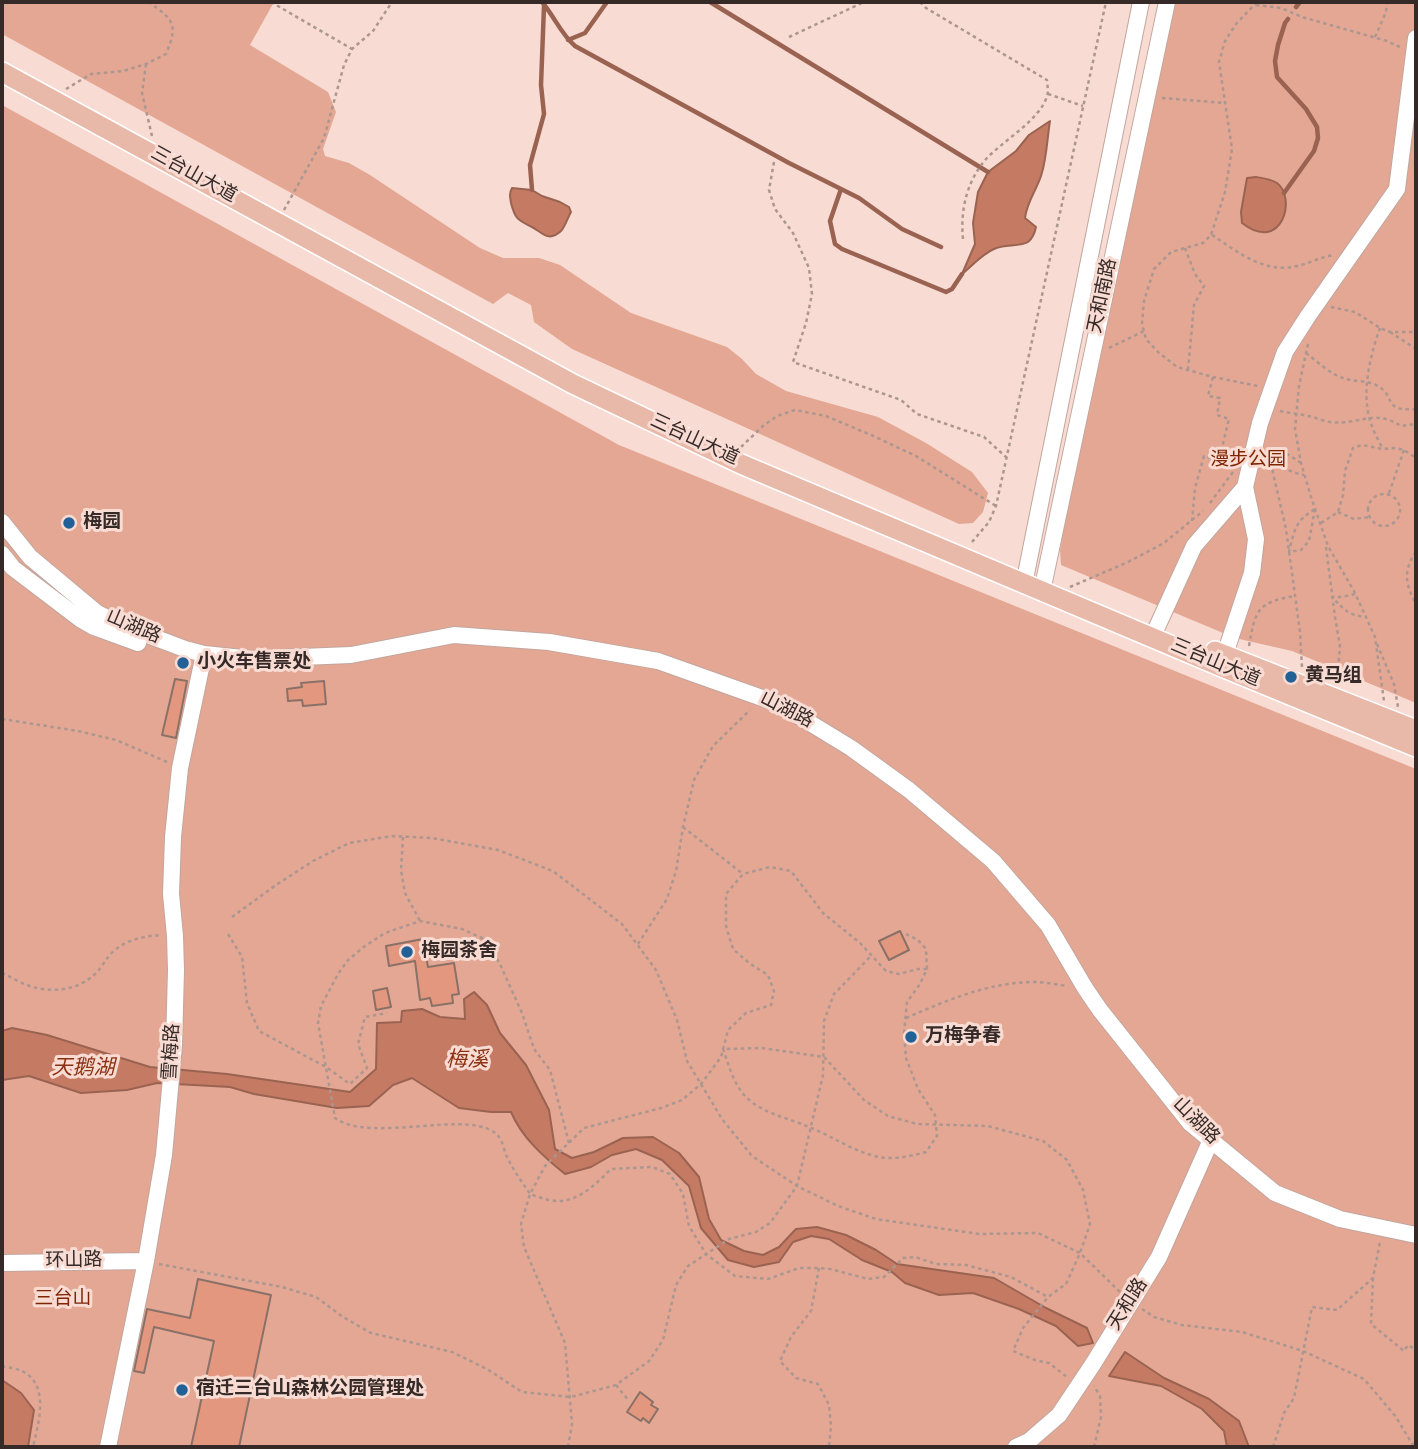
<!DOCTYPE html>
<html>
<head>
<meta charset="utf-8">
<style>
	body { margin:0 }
	#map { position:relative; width:1418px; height:1449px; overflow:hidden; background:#f8dbd2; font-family:Overpass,sans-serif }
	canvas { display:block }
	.frame { position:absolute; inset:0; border:4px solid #352a27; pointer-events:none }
</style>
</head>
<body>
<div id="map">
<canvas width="1418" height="1449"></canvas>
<div class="frame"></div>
</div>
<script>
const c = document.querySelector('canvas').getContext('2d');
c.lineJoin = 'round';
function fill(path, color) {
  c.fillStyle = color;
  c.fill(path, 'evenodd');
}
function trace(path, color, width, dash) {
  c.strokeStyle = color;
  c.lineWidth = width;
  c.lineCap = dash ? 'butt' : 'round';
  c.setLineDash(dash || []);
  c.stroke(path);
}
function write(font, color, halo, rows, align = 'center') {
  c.font = font + ' Overpass,"Noto Sans SC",sans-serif';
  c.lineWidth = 6;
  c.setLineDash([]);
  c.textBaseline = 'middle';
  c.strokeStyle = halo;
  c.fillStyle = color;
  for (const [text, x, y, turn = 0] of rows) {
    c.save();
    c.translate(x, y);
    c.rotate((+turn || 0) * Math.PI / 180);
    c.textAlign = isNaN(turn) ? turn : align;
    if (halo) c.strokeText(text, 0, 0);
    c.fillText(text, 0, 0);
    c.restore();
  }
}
fill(new Path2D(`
	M2,2H274L250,45L328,92L336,112L323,149L325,156L349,163L370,175L480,248L503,258H539L560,265L631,313L727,347L742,359L756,374L786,391L878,417L926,443L972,472L988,493L983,512L973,523L959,524L572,349L534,322L531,305L508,293L493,304L2,34Z
	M1175,2H1416V703L1292,651L1235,638L1061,565L1060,550L1063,532Z
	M2,105L619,445L1416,769V1447H2Z`), '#e4a794');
const water = new Path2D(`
	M1050,121C1047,139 1047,158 1041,176C1036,191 1027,202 1025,218L1036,227C1035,232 1033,238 1028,242C1020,247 1004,244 994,249C982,254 972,266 962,274L975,244L973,223L978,192L988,172L1016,151L1029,135Z
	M1256,177C1263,178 1271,179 1277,183C1297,198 1282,254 1242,223L1241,212L1247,178Z
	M512,188L532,190L542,196L560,202L569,207L571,212C568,217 565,227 561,231C548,243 542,232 532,227C518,220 515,219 511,203C510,197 509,194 512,188Z
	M474,992L487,1005L500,1033L526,1065L549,1110L555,1149L572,1158L594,1152L623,1138L653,1137L679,1153L699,1177L709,1219L721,1240L744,1251L763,1255L779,1247L796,1229L817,1227L846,1235L876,1250L897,1264L994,1278L1046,1308L1087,1328L1093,1343L1078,1346L1056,1326L1019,1309L973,1293L939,1295L905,1283L892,1272L862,1260L829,1239L811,1236L793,1242L779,1262L754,1267L728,1260L701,1228L689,1186L662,1160L636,1149L612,1155L591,1167L565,1174C544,1157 522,1138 511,1112H491L459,1108L412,1078L393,1085L369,1106L337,1108L254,1094L230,1087L157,1083L127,1090L81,1093L29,1076L2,1080V1031L12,1028L47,1035L150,1067L227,1074L350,1092L376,1069L377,1023L401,1022L402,1011L422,1009L440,1017L465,1019L464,999Z
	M1125,1352L1164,1378L1209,1399L1239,1421L1249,1447H1227L1224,1431L1202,1409L1161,1386L1109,1376Z
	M2,1380L21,1393L34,1410L28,1447H2Z`);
fill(water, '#c57b63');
trace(water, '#9a6351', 2);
trace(new Path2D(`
	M542,2C554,16 561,34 575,46L789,163L859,198L902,229L941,247
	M710,2L988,172
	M1296,7L1300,2
	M568,40L585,33L607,2
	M841,189L830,221L835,244L842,249L946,292L952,289L962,274
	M532,190L530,165L544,114L541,85L544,6
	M1284,193L1314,151L1318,138L1317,127L1306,109L1277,77L1275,61L1278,45L1285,23L1288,19`), '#9a6351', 4.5);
const building = new Path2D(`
	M175,679L187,681L176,738L162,735Z
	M324,681L326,704L303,706L302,700L288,701L287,689L302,687L301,683Z
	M900,931L909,950L889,960L879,941Z
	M423,939L428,967L454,963L459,994L452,995L453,1003L432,1006L430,998L420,1000L415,961L389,966L386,946Z
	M387,988L391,1007L376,1010L373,991Z
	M198,1279L271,1295L239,1447H191L214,1341L154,1327L144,1373L134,1371L147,1309L190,1318Z
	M640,1392L653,1402L651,1405L658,1409L649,1423L643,1418L641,1421L627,1412Z`);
fill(building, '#e4977f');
trace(building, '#8a7168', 2);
const minor = new Path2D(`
	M2,522L30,557L97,613L124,626L185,649L204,654L252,659L351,655L454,635L549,642L658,661L779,704L851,748L909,790L993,861L1048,925L1085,988L1100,1010L1190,1123L1275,1193L1340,1219L1416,1235
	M2,554L13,568L80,619L94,627L138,643
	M1024,584L1141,2
	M1042,591L1167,2
	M1157,627L1194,546L1245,487
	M1225,654L1252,573L1256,539L1245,487L1260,423L1285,352L1308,316L1397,189L1416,38
	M2,1263L146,1261
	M108,1447L146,1261L164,1155L174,1045L176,970L175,936L171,894L173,837L180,768L204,654
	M1016,1447L1029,1441L1059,1415L1093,1364L1159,1257L1211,1140`);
const major = new Path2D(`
	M2,72L573,384L741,464L1222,667L1416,747
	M1215,651L1416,730`);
trace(minor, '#c2a69d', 18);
trace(major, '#fff', 22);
trace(new Path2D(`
	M271,2L352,49
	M920,2L926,8L1047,80C1047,85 1049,91 1047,96C1040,120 1004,140 987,158C967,180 960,210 963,239
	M1257,2L1236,24L1225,41L1219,62L1232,149L1225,192L1211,235L1203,243L1171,252L1154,269L1144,301L1142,324L1146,339L1158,352L1177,367L1213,377L1258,386
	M1256,5L1281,8L1302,17L1387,41L1402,48
	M789,37L864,2
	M1375,37L1386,12L1387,2
	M146,64L142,93L152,136
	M66,89L91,74L123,71L146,64L166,54C179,23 173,20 149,2
	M1048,94L1083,106
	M1162,98L1225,103
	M774,162L769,190L775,209L793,233L809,268L812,294L806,323L793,362L901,400L917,414L984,437L1007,458
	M284,210L324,138L344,65L352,49L373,31L390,5
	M1212,235C1238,252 1264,274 1297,266C1310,263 1321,257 1334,255
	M1185,248L1195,274L1204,286L1194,305L1188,370
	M1331,307L1355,312L1380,328L1390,332H1416
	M1380,328C1371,353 1363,386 1368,412C1370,425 1377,438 1383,449
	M1390,332L1416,349
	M1308,344L1299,386L1295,429L1301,463L1311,497L1328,546L1355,593L1375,637L1384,701
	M1109,348L1144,331
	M1306,353C1318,362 1330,374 1343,378C1354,382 1367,380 1376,385C1397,395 1381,412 1416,409
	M1280,411C1289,413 1299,414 1308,416C1315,417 1322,421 1330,422C1358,426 1373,408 1401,426L1416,424
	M741,447L764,425L777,416L795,410L826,416L871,435L916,456L996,506
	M1270,449L1273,473L1286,529L1300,632L1302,667
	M1301,463L1289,455L1270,449C1281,466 1284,471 1304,475
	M1389,493L1404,450
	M1368 510a16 16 0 1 1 32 0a16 16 0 1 1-32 0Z
	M1210,503L1233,472
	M1315,509L1309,541L1301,550L1289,552C1294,531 1295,521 1315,509Z
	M1338,512L1354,519L1370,517
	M1192,521L1195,488L1204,456L1219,460L1229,419L1217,415L1220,398L1208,396L1213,377
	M1321,523L1338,512L1343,495L1345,471L1353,448L1362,445L1383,449L1395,448L1404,450L1416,458
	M972,542L989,522L996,506L1106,2
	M1326,547L1335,617L1340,646L1337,683
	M1416,552C1403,570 1405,584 1416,604
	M1070,587L1128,562L1164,543L1203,511
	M1355,594L1342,597H1332C1344,609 1347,615 1365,617
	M1377,644L1394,684L1398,707
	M1249,646C1255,611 1257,602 1295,596
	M2,719L78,731L116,740L167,762
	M683,827L743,874
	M403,837L401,870L405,893L420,921
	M232,917L276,885L313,861L349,843L392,836L432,838L498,850L553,871L622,924L656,970L677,1020L687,1061L722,1119L752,1156L797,1186L838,1206L876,1219L979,1234L1038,1233L1080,1253L1120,1292
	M228,934L242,957L247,1003L259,1031L326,1067L350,1084L367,1068L358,1044L365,1017L387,1013
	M906,934L918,940L926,949L927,969L920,984L907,1002L904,1033L906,1058L918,1089L935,1115L937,1136L926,1152C911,1156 894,1160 879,1157C854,1152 832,1136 809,1127C789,1118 763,1114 746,1097C734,1085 729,1066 723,1049L762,1048L824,1057L864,1100L888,1116L917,1124L988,1126L1043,1141L1067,1160L1083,1190L1090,1224L1080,1253L1066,1284L1048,1297L1023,1328L1013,1351L1035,1360L1049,1363L1067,1377
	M638,944L667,899L676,871L683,827L694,780L713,746L750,710
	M2,973C13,978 25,986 37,988C58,993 83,988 98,971C104,964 108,955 115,950C128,939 145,936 161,935
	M906,1018C948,1000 989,982 1035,982C1046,982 1057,985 1068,986
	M569,1143L550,1070L534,1049L522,1013L499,962L482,938L462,929L420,921L385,933L365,946L348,960L338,974L321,1006L318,1023L335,1118C371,1145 476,1106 499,1137C503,1142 504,1151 507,1157C513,1170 522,1182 530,1194C538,1197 549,1201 558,1201C579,1201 596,1184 611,1169L652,1167L670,1174L683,1194L689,1226L706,1254L735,1276L768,1279L799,1268H819L830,1269L868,1279L884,1277L903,1258L915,1257L936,1264L966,1265L1011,1277L1048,1297
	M159,1264L282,1287L316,1297L343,1317L371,1333L452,1352L487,1369L522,1392L571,1397L616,1385L649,1361L663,1340L676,1285L688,1266L729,1239L756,1232L770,1223L797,1186L823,1075L824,1021L834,994L871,956
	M819,1268L811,1311L791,1337L780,1361L796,1378L818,1384L829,1405L831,1426L829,1447
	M1373,1278L1371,1324L1404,1351L1408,1345L1416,1350
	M1142,1309L1154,1317L1182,1325L1242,1332L1303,1351L1364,1379L1396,1417L1414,1447
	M2,1366C9,1368 17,1368 24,1372C50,1387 38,1425 33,1447
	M616,1385L629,1401
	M1414,1446L1416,1432
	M568,1447L572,1424L565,1343L524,1247L521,1224L530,1194L545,1166L584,1128L661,1108L682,1100L701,1084L721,1057L728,1030L746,1013L771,1005L774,991L768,975L749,963L733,949L726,926V894L743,874L770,867L791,871L823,913L860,943L886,971L899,974L918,969H927
	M1094,1447L1101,1417L1100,1396L1094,1386
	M1273,1447L1284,1413L1294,1398L1312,1307L1337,1310L1373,1278L1380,1242`), '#ac9690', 2.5, [3.5, 3.5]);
trace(minor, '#fff', 16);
trace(major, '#e8b8a9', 19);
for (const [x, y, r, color] of [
	[69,523,7,"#226197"],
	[183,663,7,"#226197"],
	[1291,677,7,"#226197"],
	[407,952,7,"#226197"],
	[911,1037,7,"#226197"],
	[182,1390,7,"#226197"]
]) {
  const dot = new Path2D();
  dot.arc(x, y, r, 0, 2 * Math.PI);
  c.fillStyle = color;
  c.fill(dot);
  trace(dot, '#f8dbd2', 2.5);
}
write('19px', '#352a27', '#f8dbd2', [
	["三台山大道",193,176,29],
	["天和南路",1104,296,-78],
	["三台山大道",694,441,25],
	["山湖路",133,628,23],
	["三台山大道",1215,664,23],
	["山湖路",786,711,27],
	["雪梅路",173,1052,-87],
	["山湖路",1195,1122,45],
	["环山路",74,1262,-1],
	["天和路",1129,1305,-58]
]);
write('19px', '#7f2501', '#f8dbd2', [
	["漫步公园",1248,461],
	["三台山",63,1300]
]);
write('bold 19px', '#352a27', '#f8dbd2', [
	["梅园",83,523],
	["小火车售票处",197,663],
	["黄马组",1305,677],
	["梅园茶舍",421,952],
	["万梅争春",925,1037],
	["宿迁三台山森林公园管理处",196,1390]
], 'left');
write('italic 21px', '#8b3111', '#f8dbd2', [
	["梅溪",467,1062],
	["天鹅湖",83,1070]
]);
</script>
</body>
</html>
